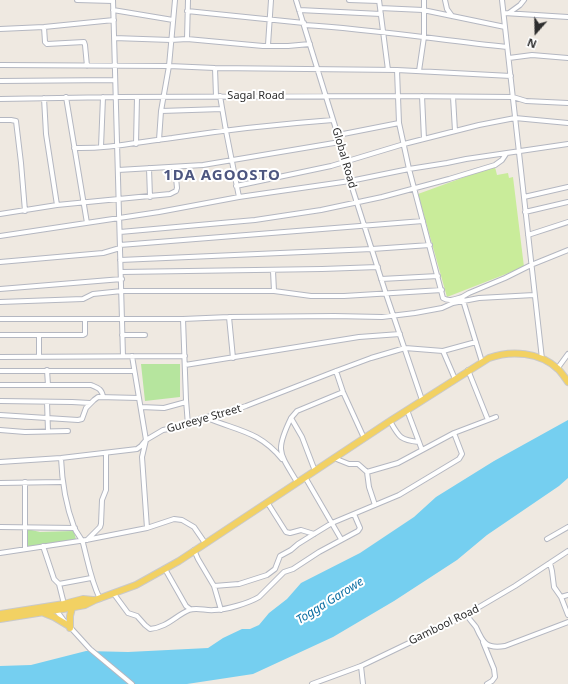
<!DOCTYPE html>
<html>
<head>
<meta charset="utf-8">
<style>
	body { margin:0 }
	#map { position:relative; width:568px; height:684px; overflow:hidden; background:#efe9e1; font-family:"Noto Sans",sans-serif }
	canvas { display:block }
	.north { position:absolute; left:516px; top:12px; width:40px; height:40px; -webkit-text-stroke:3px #fff; paint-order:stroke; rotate:200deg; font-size:11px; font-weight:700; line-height:16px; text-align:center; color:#2e2e2e }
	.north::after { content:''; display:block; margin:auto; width:14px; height:18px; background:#2e2e2e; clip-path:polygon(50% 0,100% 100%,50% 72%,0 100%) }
</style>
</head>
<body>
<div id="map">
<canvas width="568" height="684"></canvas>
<div class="north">N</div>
</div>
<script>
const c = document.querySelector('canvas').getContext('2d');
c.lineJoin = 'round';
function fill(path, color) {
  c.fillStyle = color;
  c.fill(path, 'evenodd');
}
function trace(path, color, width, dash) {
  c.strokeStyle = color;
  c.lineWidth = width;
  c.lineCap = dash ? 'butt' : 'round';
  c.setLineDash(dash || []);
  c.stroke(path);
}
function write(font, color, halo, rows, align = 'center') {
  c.font = font + ' "Noto Sans",sans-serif';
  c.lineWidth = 4;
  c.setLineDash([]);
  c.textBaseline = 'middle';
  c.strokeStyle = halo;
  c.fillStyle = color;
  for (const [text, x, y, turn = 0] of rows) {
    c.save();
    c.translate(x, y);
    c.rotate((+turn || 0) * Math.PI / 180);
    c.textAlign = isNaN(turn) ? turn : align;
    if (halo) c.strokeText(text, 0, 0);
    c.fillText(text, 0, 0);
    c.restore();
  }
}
fill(new Path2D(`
	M141,364H180V397L145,401Z
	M27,529L40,532L74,531L76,540L26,547Z`), '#b6e59e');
fill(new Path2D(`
	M492,167H495L497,175L508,173L509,178L513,177L524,267L447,297L418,194Z`), '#c9ec9a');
fill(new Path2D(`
	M568,420V478L559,486L487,535L457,560L394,601L333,637L253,674L187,684H0V666L31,665L86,651L128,652L208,648L223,638L242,629H250L259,625L269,613L287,599L301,583L360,553L414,517L436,497L494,461Z`), '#75cff0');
const street = new Path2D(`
	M77,0L113,1
	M113,0L123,356
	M296,0L340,142L350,181L386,294L422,400
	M349,0L379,1
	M379,0L388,70
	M445,0L447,9L452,16
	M502,0L542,359
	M380,8L423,10L505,27
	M113,10L173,20
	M299,10L381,14
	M187,11L304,23
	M504,13L568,17
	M509,13L520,5L524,0
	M304,25C372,29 440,40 507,47
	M44,27L45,42L47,44L84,42L85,45L87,66
	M0,29L44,27L114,20
	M114,38L171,40L187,39L263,46H288L310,44
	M187,39L188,0
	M268,45L271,0
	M509,58L532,55L568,58
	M0,65L169,66L215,68L397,70L511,76
	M215,68L216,96
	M397,70L399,123L409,169L443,298C449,302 455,299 462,297L482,362
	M419,71L424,37V0
	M0,81L115,80
	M220,96L226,131L239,197
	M422,96L424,139
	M66,97L87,223
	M453,97L455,131
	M44,98L46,134L57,205
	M0,99L117,97L398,96L513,97L526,101L568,103
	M161,111L222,109
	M0,120H11L16,121L21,163L25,211
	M338,135L399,123
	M159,140L161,111L169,66L175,0
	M136,144L137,97
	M101,147L103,97
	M74,148C107,149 139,142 172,138C225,130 279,124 333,120
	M149,168L150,197
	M118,170L203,165L340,142
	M236,186L331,166L404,144L479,125L515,118L568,123
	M524,197L568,187
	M525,212L568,202
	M0,214L57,205L170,194L176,191L177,188L175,167
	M120,232L255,220L321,210L382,197L449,179L495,165L502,160L506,154
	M528,235L568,222
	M0,236L159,212L239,197L350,181L409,169L447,163L466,159L568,144
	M120,245L423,221
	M120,260L372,249L430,245
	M0,262L103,253L120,248
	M273,271L274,291
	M121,272L322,269L378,267
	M381,279L438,276
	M0,289L122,279
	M462,297L469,293L505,278L531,265L568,250
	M0,302L83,299L93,294L122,291H274L311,296H344L442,290
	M229,317L233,358
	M0,319H183L229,317L334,316L382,317L415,313L442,308L453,303L479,298L534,295
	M183,319L186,400L188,425
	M0,335H83L85,334V320
	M122,335H145
	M443,351L455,379
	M39,356V336
	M132,356L146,440L142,457L147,528
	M0,357L185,356
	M185,365L359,337L400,334
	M557,369L568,354
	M47,370L48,385
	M468,370L488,420
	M0,371H134
	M336,371L343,392L364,438
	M0,385H91C98,388 102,389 103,397
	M0,401L72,402L90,403
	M47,402L48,431
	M141,407L164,408L186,402
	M407,410L422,450
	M0,415L78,420L82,419L86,408L94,400L98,397L139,398
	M207,418C238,431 259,431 282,459
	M291,418C275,451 279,452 297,482
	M390,421C399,437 400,440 419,442
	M0,430L25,432L68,431
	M61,458C62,483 65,503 74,527C76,533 81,537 83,543C88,562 91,581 100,599
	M334,458L349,464H358L367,472L369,487L375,505
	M0,462L61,458L137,449L141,446L146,440L163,430L188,425L195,420L231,411L246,406L336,371L371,358L405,348L443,351L476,342
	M315,471L302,437L291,418L297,411L343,392
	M367,472L398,463L454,433L496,417
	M305,477L341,539
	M0,483L61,482
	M267,502L286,532L290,533L301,530L314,534
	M0,527L75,528
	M547,539L568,527
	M87,540L100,527L101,524L102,500L106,490V453
	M43,546L54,579L59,584L91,578
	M25,549V482
	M194,550L198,559L214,586L221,610
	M0,553L86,540L147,528L174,519L182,520L194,527L205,543
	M550,563L552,571L554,587L561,597L568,615
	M165,569L186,606L190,609
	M59,584L64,604
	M214,586L239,584L267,575L275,569L280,556L291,550L298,544L314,534L332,523L399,495L459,459L462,454L454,433
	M114,594L128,613L137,616L145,625L150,629C168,627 175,616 189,610C197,607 206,611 214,610C226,610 249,603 259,597L284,572L293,569L319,552L358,531L360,528L354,514
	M561,597L568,595
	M56,610L65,622
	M466,614C469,619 473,623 476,627C483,643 486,649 505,646L568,622
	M70,627L90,649L132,684
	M483,642L494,669L495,677L492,681L487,684
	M361,666L363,684
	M312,684L361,666L457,620L515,586L568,551`);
const primary = new Path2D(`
	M44,613L54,617L69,626
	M0,614L64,604L83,599L93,600
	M0,619L63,609L85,605L95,600L136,585L179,561L390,421L489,358C511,350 540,352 558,369C562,373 565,378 568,382
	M70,628V616L72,608`);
trace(street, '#b4b7c1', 6);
trace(primary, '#c9c9c9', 8);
trace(street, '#fff', 4);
trace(primary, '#f2d163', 6);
write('11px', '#2e2e2e', '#fff', [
	["Sagal Road",256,96],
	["Global Road",344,158,74],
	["Gureeye Street",204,419,-16],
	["Gambool Road",444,625,-26]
]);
write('italic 12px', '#0d6fa3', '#fff', [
	["Togga Garowe",330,601,-32]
]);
c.letterSpacing = '1px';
write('bold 15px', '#4d5680', '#fff', [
	["1DA AGOOSTO",222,176]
]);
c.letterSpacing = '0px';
</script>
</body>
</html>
